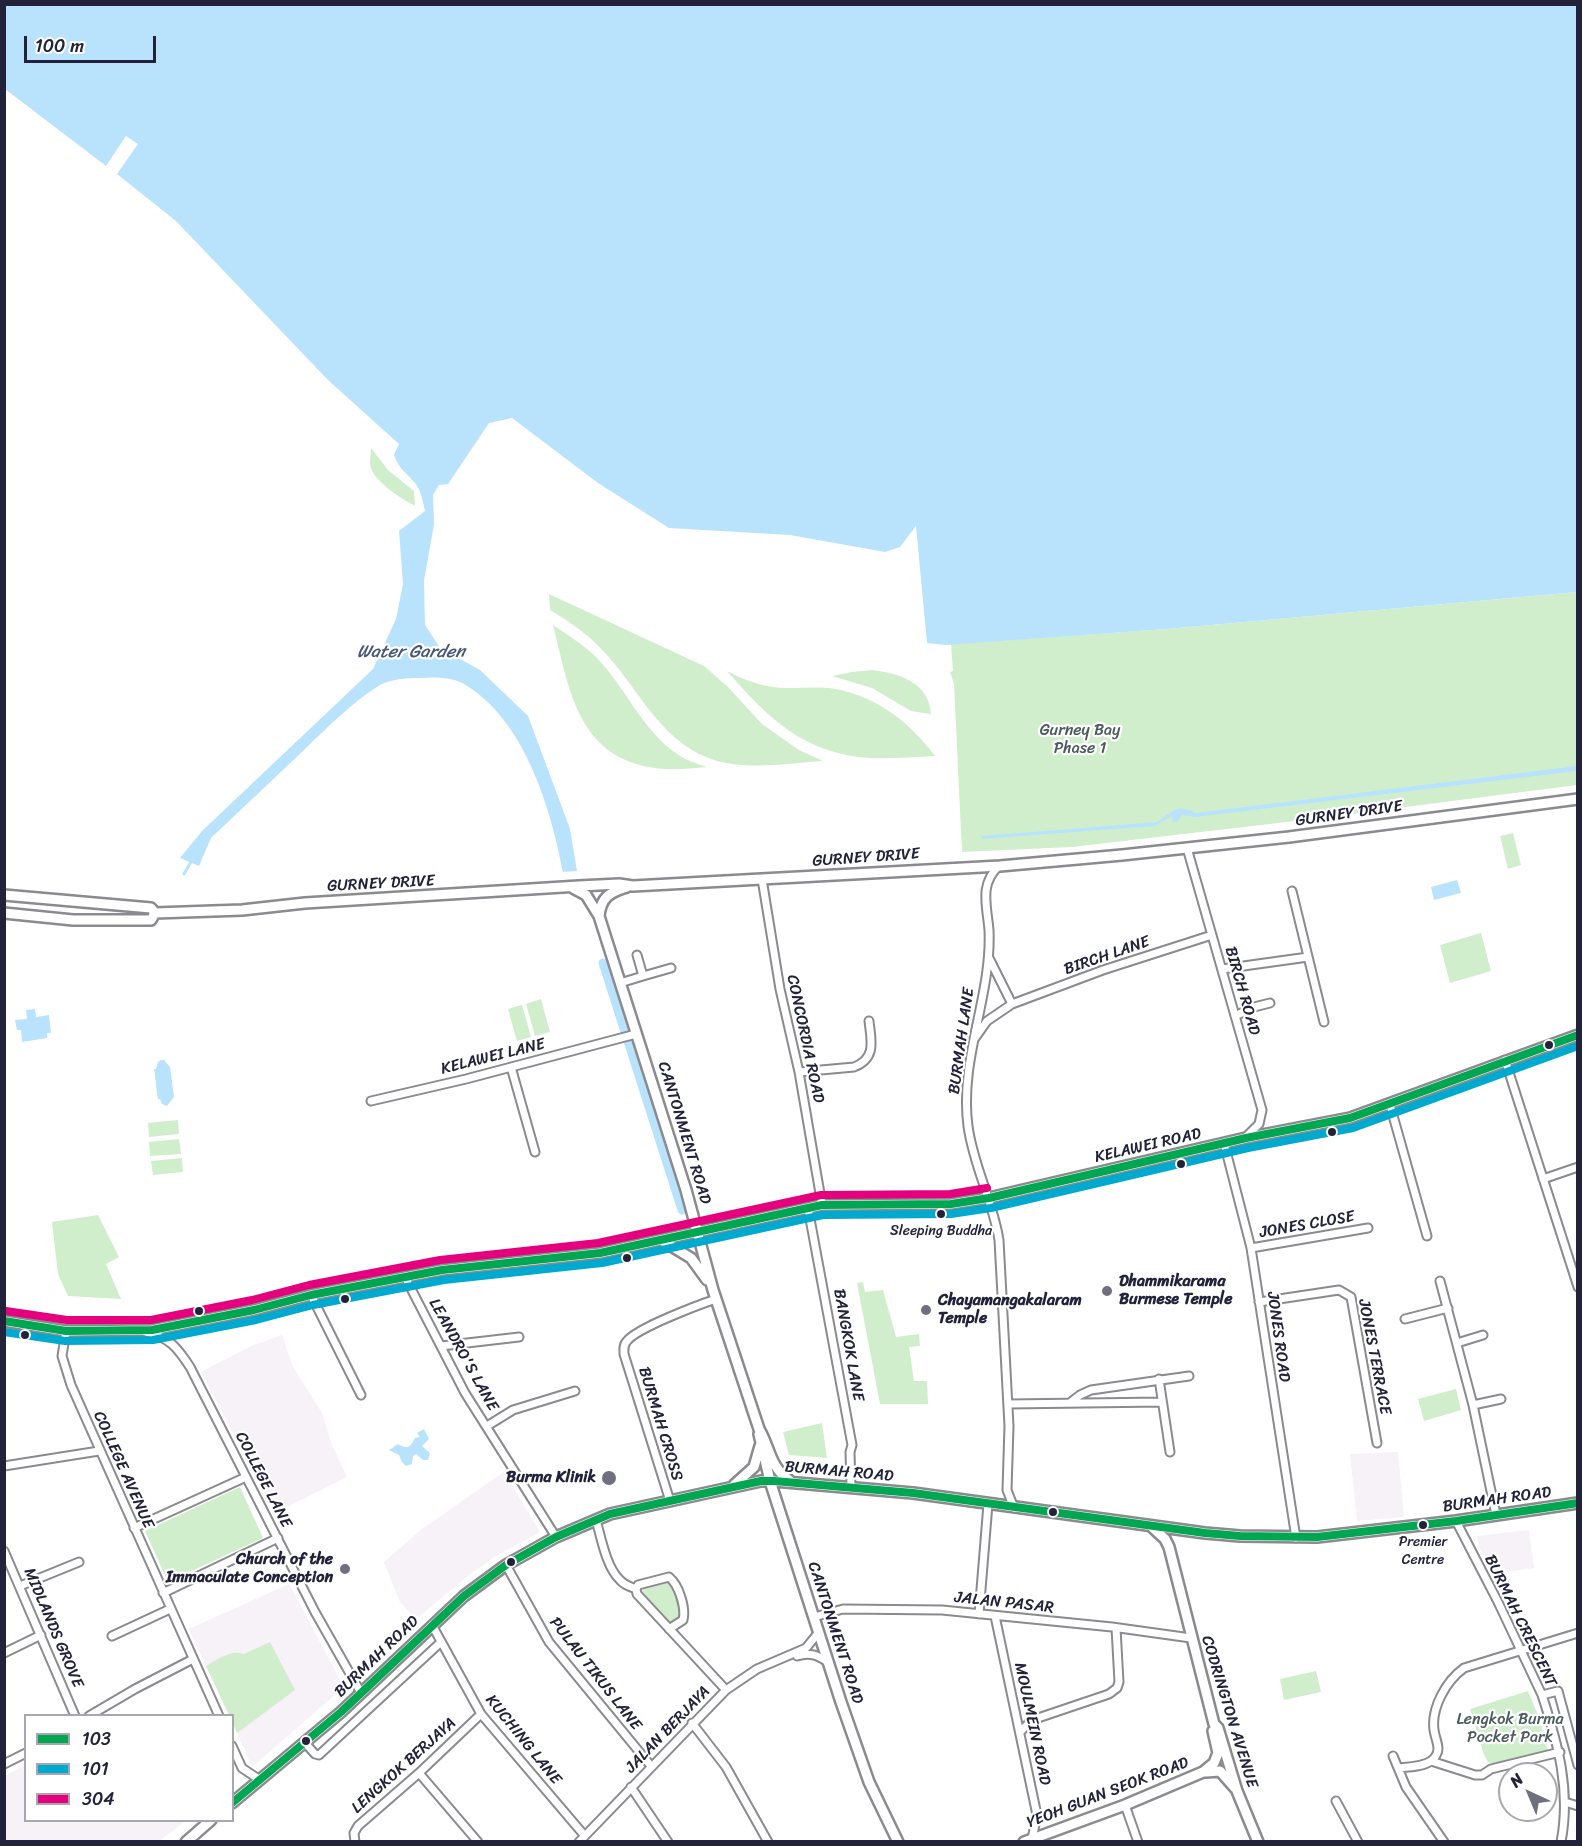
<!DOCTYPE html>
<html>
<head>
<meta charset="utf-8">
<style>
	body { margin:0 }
	#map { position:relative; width:1582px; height:1846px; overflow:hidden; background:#fff; font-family:Sriracha,sans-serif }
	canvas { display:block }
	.frame { position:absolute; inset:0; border:6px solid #22223b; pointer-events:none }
	.legend { position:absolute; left:24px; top:1714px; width:210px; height:108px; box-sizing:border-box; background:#fff; border:2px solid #a7a7b1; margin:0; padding:8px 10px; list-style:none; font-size:18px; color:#22223b }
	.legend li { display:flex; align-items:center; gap:12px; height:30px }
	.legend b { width:30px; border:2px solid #a7a7b1 }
	.north { position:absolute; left:1498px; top:1762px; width:60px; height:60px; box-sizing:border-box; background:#fff; border:2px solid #a7a7b1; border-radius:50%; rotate:316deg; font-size:16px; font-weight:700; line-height:24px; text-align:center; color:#22223b }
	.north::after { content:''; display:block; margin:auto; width:21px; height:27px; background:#6f6f80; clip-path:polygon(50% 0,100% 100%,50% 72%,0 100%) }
	.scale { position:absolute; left:24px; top:36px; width:132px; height:27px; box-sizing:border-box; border:3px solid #22223b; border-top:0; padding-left:8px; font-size:18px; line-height:21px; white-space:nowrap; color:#22223b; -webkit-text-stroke:4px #fff; paint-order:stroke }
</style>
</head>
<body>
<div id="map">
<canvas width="1582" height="1846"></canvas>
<div class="frame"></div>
<ul class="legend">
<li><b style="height:8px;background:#00a651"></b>103</li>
<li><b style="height:8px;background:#00a9ce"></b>101</li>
<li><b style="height:8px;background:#e5007d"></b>304</li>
</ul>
<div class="north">N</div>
<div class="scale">100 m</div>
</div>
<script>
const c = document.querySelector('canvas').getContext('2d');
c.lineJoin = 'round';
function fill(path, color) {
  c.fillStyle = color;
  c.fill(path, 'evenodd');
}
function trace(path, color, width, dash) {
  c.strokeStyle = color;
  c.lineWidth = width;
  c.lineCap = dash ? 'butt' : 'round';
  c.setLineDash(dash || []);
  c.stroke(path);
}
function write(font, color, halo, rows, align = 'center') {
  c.font = font + ' Sriracha,sans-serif';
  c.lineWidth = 4.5;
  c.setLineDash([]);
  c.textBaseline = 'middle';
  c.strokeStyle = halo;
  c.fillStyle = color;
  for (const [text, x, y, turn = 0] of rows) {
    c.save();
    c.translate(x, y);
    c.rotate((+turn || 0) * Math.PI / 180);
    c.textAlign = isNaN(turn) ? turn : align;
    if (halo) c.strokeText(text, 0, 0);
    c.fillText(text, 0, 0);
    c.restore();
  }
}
fill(new Path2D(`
	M282,1335L293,1367L322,1413L332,1445L347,1477L275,1513L201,1372L251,1346Z
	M1398,1452L1404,1517L1357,1521L1350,1454Z
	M504,1472L540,1532L496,1556L469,1575L416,1619L400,1602L384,1562L422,1529Z
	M1529,1530L1534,1568L1493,1574L1478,1545L1477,1536Z
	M289,1584L344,1687L252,1767L233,1724L232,1716L229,1715L189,1629Z
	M25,1765L26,1820L186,1821L159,1841H5V1776Z`), '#f7f1f8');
fill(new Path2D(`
	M371,448L388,470L414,491L415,506C402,499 376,483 371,468C369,463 371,454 371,448Z
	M1577,592V785L1304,820L1072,847L962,852L954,684L950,672L953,671L951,644L1167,629Z
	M549,594L704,666L728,687L762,724L799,750L823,761C789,763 750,770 717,761C663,745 642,694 607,655C590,636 572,623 550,610Z
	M553,625C568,635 584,645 597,658C626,688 642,730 677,754C686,760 697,764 707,767C693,768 679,770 665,769C578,763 570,692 553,625Z
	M872,670C898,673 929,682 931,714L911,711L872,688L832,676L852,672Z
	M727,671C746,681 765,688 788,688C802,688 816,687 829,688C874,694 909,721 935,756C913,757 892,759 870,758C804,754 768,718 727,671Z
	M1513,833L1521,865L1508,869L1500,836Z
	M1481,933L1491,971L1450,983L1440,945Z
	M541,999L550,1032L535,1036L526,1004Z
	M522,1005L531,1037L517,1041L508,1009Z
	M178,1120L179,1134L149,1137L148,1123Z
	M179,1139L181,1154L150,1156L149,1142Z
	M182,1158L183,1172L153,1175L151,1161Z
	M98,1215L119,1257L106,1264L121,1299L68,1296L58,1274L52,1222Z
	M863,1282L865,1292L883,1290L896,1337L919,1334L920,1346L909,1347L914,1381H927L928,1404H880L857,1283Z
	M1456,1389L1461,1410L1424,1421L1418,1399Z
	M822,1423L827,1458L789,1455L783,1432Z
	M240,1487L263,1538L168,1582L145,1531Z
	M666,1580C675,1587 683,1608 679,1619L669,1623L642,1591L645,1586Z
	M270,1642L295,1690L237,1733L233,1724L232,1716L229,1715L206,1666C217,1660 231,1649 244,1654Z
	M1316,1671L1321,1692L1284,1700L1280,1679Z
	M1528,1691L1540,1720L1548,1751L1497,1765L1488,1762L1484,1755L1470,1709Z`), '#d1eecc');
fill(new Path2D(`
	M4,5H1577V592L1167,629L946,645L927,643L916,526L900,547L885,552L790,535L669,528L598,483L512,418L489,423L448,484L439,485L433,495L434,524L424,581L425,625L440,648L480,670L528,716L570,829L577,871L563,872C551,808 524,719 464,684C452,677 433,677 419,678C406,678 391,679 380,685C351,703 328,727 304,750C273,779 242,809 211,838L199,866L180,858L202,831L373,669L396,619L403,584L399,531L425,511C423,502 421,490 415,483C407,473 398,468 394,455L399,444L328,380L176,221L117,174L138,144L126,136L106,166L5,89Z
	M1577,766V771L1195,817L1182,815L1178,821L1172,823L1173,817H1170L1155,826L982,839L981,836L1157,822C1174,811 1176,803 1196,813Z
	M1457,880L1461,893L1434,900L1431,887Z
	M35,1009L36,1017L49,1015L51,1033H47V1038L22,1042L21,1030H17L15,1020L27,1019L26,1010Z
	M161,1060H164L170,1067L174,1097L167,1106L162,1104L160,1099H158C156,1088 156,1080 154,1069H156L158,1062Z
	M424,1429L429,1439L422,1446L430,1453L428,1460H423L416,1454L413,1456L412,1464L406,1466L402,1462L399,1455L389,1450L398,1444C409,1450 410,1447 415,1438L420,1437L417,1433Z`), '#b9e3fd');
trace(new Path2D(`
	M184,874L192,860`), '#b9e3fd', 3);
trace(new Path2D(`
	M603,963L682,1210`), '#b9e3fd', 9);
const street = new Path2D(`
	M1187,848L1262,1110L1259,1124L1246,1137
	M999,866C979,884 987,906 989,930C992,996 959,1059 968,1126C973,1165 993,1201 999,1240L1009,1426L1007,1490L1014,1508
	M762,879L780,989L799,1072L822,1205
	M1292,891L1324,1022
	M989,958L1012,1004
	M1222,969L1308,957
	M643,976L671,968
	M620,983L643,976L637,955
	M1235,1016L1254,1007L1270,1003
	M975,1038L987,1021L1012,1004L1103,970L1212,935
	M1505,1060L1578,1287
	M511,1067L535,1152
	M799,1072L854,1067C877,1058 871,1040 869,1021
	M371,1101L466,1079L636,1034
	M1390,1105L1427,1236
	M1224,1143L1251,1248L1296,1538
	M1543,1179L1578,1167
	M808,1208L852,1445L850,1452L851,1487
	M1251,1248L1368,1228
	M405,1277L465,1393L556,1537
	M1440,1281L1473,1405L1496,1515
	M311,1295L361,1395
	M1259,1302L1339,1290L1351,1297L1377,1443
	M1405,1319L1448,1308
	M66,1331L62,1356L71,1385L219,1716
	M146,1332C170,1338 177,1347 190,1367L315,1612L361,1693
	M1457,1343L1483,1335
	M441,1346L519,1337
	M1159,1379L1170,1452
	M1071,1402L1080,1395L1091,1390L1189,1376
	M1008,1404L1162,1402
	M1473,1405L1501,1399
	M487,1426L513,1410L575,1391
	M4,1466L99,1451
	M670,1501L624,1354C624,1349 623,1345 627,1341C637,1328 698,1305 716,1299
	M596,1520C601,1537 606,1567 620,1580C624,1585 631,1587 636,1589
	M1456,1521L1498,1602L1542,1695C1558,1744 1571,1790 1561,1842
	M134,1528L246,1477
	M4,1551L75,1716
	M506,1565L549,1642L651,1766
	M20,1586L79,1562
	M636,1589L637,1594L726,1690
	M636,1589L638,1585L669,1577C679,1585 686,1608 683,1620L669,1629
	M163,1593L278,1538
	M979,1614L988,1504
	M995,1616L1037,1815L1032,1839
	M814,1617L843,1609L942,1610L1112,1627L1191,1638
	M432,1625L481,1714L584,1835
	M112,1636L170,1609
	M4,1653L41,1635
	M797,1656C810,1652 817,1655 828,1662
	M1542,1695L1558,1691L1578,1765
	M89,1716L135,1689L193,1659
	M692,1723L726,1767L768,1842
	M1020,1732L1030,1722L1038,1718L1109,1694L1117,1688L1119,1682L1116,1628
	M305,1743L315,1754L319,1755L441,1642
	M232,1746L242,1768L260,1780
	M1393,1756L1406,1787L1444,1842
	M1431,1761L1475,1775H1482L1491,1769L1560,1752
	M4,1764L26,1753
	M1398,1768C1408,1767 1422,1767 1431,1761C1434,1759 1438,1754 1438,1749C1438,1743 1435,1737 1434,1730C1431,1708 1446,1681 1464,1668L1578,1633
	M419,1773L478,1842
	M631,1787L668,1842
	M1336,1801L1358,1842
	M1565,1802L1578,1806
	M1125,1805L1138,1842
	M355,1842L354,1833L358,1826L419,1773L481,1714
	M579,1842L726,1690L757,1669L806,1648L819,1632`);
const secondary = new Path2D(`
	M573,888L586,895L599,916L686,1190L713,1290L759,1429C771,1450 769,1466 790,1481
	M4,895L151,908L155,913L242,910L305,903L579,886L619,884L633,886L1000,866L1122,855L1289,837L1578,799
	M4,913L73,920H151L155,913
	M599,916C601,897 610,892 627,887
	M663,1241L691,1258L707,1280
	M4,1321L66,1331L152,1330L254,1310L311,1295L442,1270L600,1253L822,1205L951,1204L989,1198L1246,1138L1350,1118L1578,1035
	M759,1434L770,1481L841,1702L869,1782L898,1842
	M734,1485L754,1467L760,1446
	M1152,1527L1165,1539L1169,1547L1214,1724L1218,1728L1237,1791L1258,1842
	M1206,1772L1220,1771L1235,1788
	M232,1803L341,1712L464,1596L506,1565L556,1537L610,1514L761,1481H774L913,1493L1205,1533L1240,1536L1317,1537L1456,1521L1578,1503
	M186,1842L211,1820
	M1024,1842L1125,1805L1203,1772L1214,1763L1218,1753L1213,1731`);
trace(street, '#8a8a8f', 11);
trace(secondary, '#8a8a8f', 14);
trace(street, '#fff', 7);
trace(secondary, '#fff', 9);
trace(new Path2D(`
	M4,1321L66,1331L152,1330L254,1310L311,1295L442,1270L600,1253L822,1205L951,1204L989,1198L1246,1138L1350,1118L1578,1035
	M232,1803L341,1712L464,1596L506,1565L556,1537L610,1514L761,1481H774L913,1493L1205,1533L1240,1536L1317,1537L1456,1521L1578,1503`), '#00a651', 8);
trace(new Path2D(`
	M4,1332L65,1341L153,1340L256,1320L313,1305L444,1280L602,1263L823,1215L951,1214L991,1208L1248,1148L1353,1128L1578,1046`), '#00a9ce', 8);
trace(new Path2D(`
	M6,1311L67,1320H151L252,1300L309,1285L440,1260L598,1243L821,1195L950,1194L987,1188`), '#e5007d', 8);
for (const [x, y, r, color] of [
	[1549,1045,5,"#22223b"],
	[1332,1132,5,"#22223b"],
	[1181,1164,5,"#22223b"],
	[941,1214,5,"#22223b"],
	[627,1258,5,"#22223b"],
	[1107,1291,6,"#6f6f80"],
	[345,1299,5,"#22223b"],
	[926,1310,6,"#6f6f80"],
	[199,1311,5,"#22223b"],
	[25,1335,5,"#22223b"],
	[609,1478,8,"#6f6f80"],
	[1053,1512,5,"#22223b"],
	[1423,1525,5,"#22223b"],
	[511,1562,5,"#22223b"],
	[345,1569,6,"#6f6f80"],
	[306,1741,5,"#22223b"]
]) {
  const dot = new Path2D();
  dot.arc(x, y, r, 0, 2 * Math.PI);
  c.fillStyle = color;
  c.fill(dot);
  trace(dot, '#fff', 2);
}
write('14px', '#22223b', '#fff', [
	["Sleeping Buddha",941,1231],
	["Premier",1423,1542],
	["Centre",1423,1560]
]);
write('16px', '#4b5b5a', '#fff', [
	["Gurney Bay",1080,731],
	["Phase 1",1080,749],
	["Lengkok Burma",1510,1720],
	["Pocket Park",1510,1738]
]);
write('16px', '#22223b', '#fff', [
	["GURNEY DRIVE",1349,814,-8],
	["GURNEY DRIVE",866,858,-4],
	["GURNEY DRIVE",381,884,-3],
	["BIRCH LANE",1107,956,-19],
	["BIRCH ROAD",1242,991,74],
	["CONCORDIA ROAD",805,1039,78],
	["BURMAH LANE",962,1041,-82],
	["KELAWEI LANE",493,1057,-14],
	["CANTONMENT ROAD",684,1133,73],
	["KELAWEI ROAD",1148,1146,-13],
	["JONES CLOSE",1307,1225,-10],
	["JONES ROAD",1278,1337,82],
	["BANGKOK LANE",848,1345,80],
	["LEANDRO'S LANE",463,1355,61],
	["JONES TERRACE",1374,1357,79],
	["BURMAH CROSS",660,1424,73],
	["COLLEGE AVENUE",123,1470,66],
	["BURMAH ROAD",839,1472,5],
	["COLLEGE LANE",263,1480,63],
	["BURMAH ROAD",1497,1500,-8],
	["JALAN PASAR",1004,1603,6],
	["BURMAH CRESCENT",1520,1621,64],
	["MIDLANDS GROVE",53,1628,67],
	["CANTONMENT ROAD",835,1633,72],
	["BURMAH ROAD",377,1657,-44],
	["PULAU TIKUS LANE",595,1674,52],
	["CODRINGTON AVENUE",1229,1712,73],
	["MOULMEIN ROAD",1032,1724,78],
	["JALAN BERJAYA",668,1730,-46],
	["KUCHING LANE",523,1740,51],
	["LENGKOK BERJAYA",404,1766,-42],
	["YEOH GUAN SEOK ROAD",1108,1793,-21]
]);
write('bold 16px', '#22223b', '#fff', [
	["Dhammikarama",1119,1282],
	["Burmese Temple",1119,1300],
	["Chayamangakalaram",938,1301],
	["Temple",938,1319],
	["Burma Klinik",596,1478,"right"],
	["Church of the",333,1560,"right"],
	["Immaculate Conception",333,1578,"right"]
], 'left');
write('italic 18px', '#465875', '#fff', [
	["Water Garden",411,652]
]);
</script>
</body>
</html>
